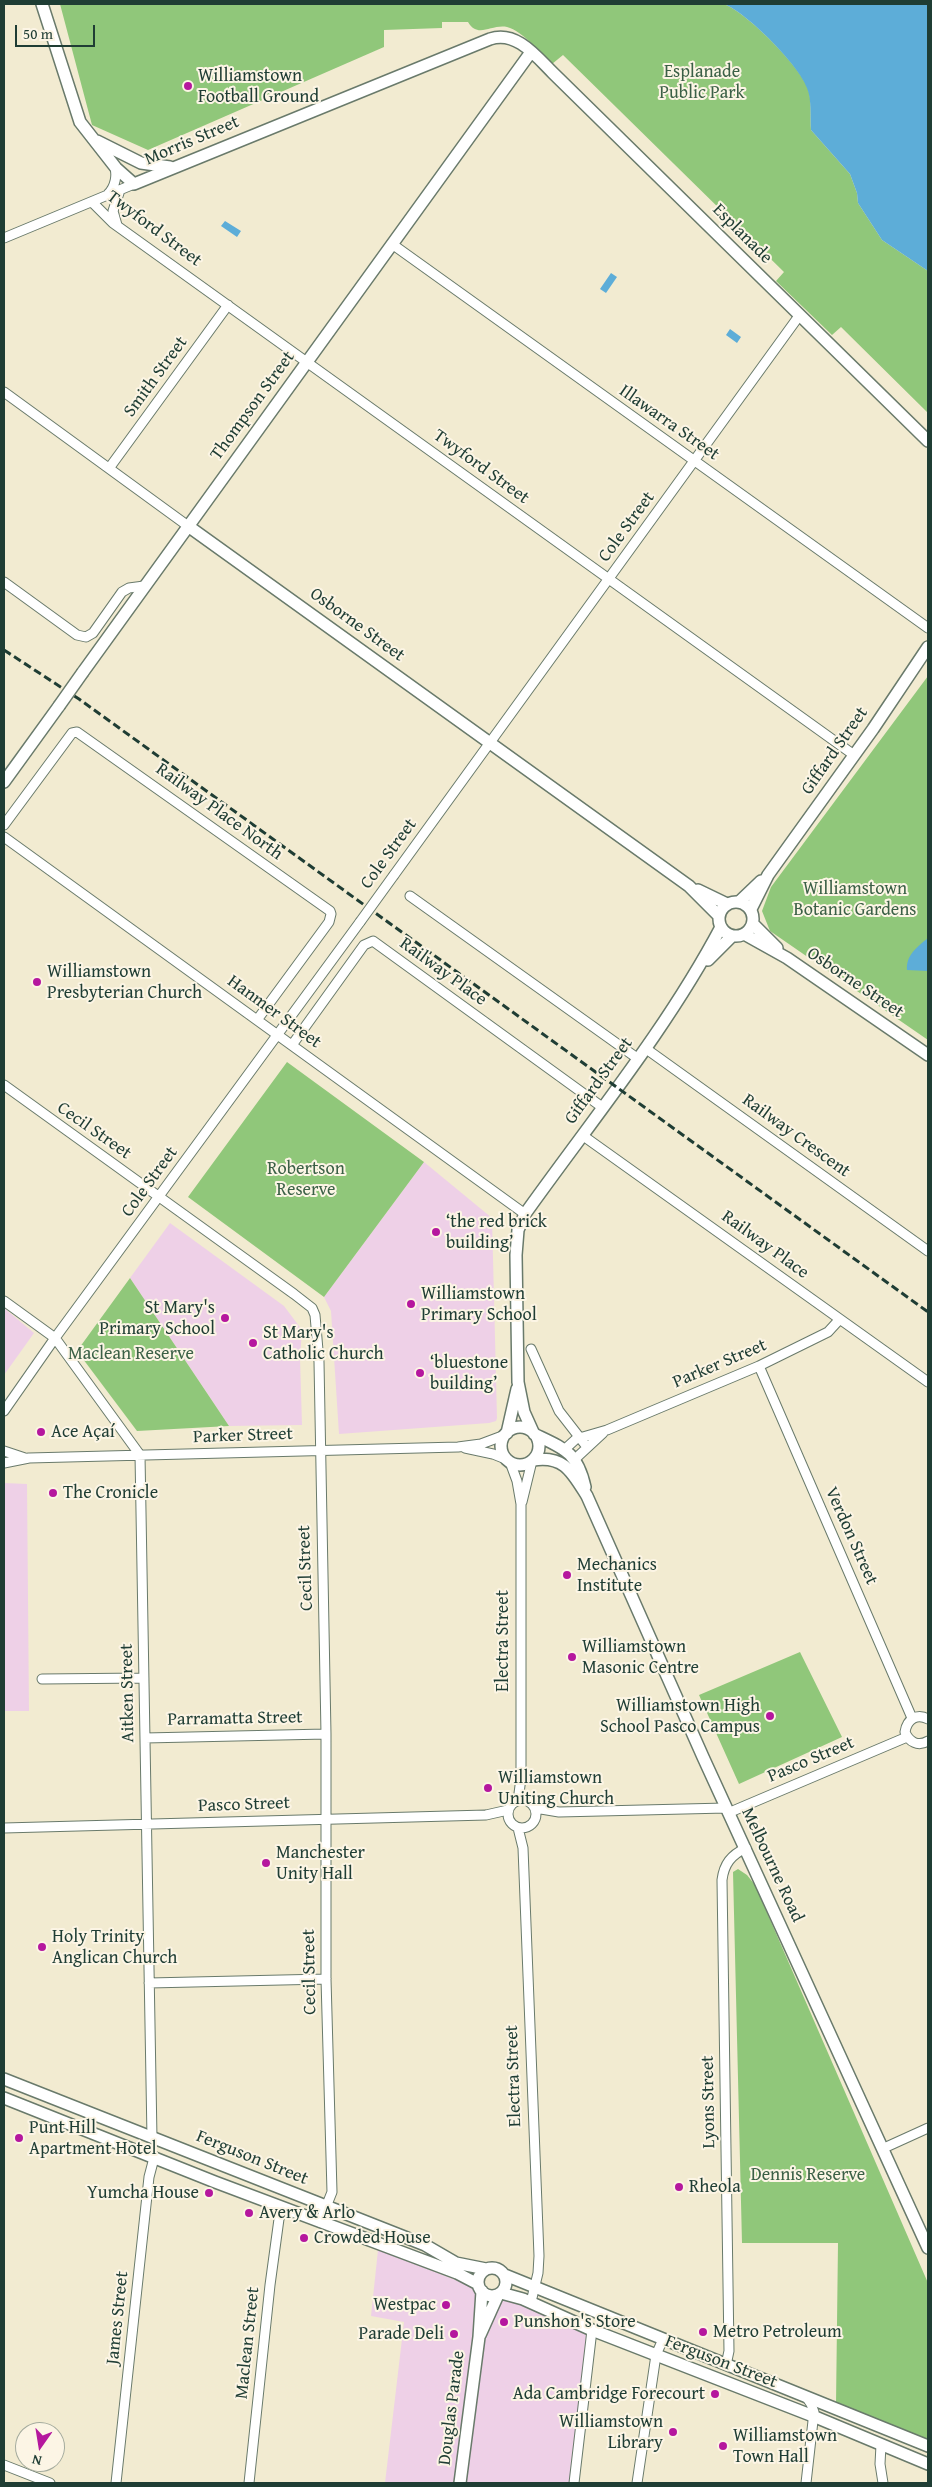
<!DOCTYPE html>
<html>
<head>
<meta charset="utf-8">
<style>
	body { margin:0 }
	#map { position:relative; width:932px; height:2487px; overflow:hidden; background:#f2ebd1; font-family:"Gentium Book Plus",serif }
	canvas { display:block }
	.frame { position:absolute; inset:0; border:5px solid #1f3d34; pointer-events:none }
	.north { position:absolute; left:15px; top:2422px; width:50px; height:50px; box-sizing:border-box; background:#fcf5e5; border:1px solid #a4ab9e; border-radius:50%; rotate:193deg; font-size:14px; font-weight:700; line-height:20px; text-align:center; color:#1f3d34 }
	.north::after { content:''; display:block; margin:auto; width:18px; height:22px; background:#b5179e; clip-path:polygon(50% 0,100% 100%,50% 72%,0 100%) }
	.scale { position:absolute; left:15px; top:25px; width:80px; height:22px; box-sizing:border-box; border:2px solid #1f3d34; border-top:0; padding-left:6px; font-size:15px; line-height:18px; white-space:nowrap; color:#1f3d34; -webkit-text-stroke:4px #fcf5e5; paint-order:stroke }
</style>
</head>
<body>
<div id="map">
<canvas width="932" height="2487"></canvas>
<div class="frame"></div>
<div class="north">N</div>
<div class="scale">50 m</div>
</div>
<script>
const c = document.querySelector('canvas').getContext('2d');
c.lineJoin = 'round';
function fill(path, color) {
  c.fillStyle = color;
  c.fill(path, 'evenodd');
}
function trace(path, color, width, dash) {
  c.strokeStyle = color;
  c.lineWidth = width;
  c.lineCap = dash ? 'butt' : 'round';
  c.setLineDash(dash || []);
  c.stroke(path);
}
function write(font, color, halo, rows, align = 'center') {
  c.font = font + ' "Gentium Book Plus",serif';
  c.lineWidth = 4;
  c.setLineDash([]);
  c.textBaseline = 'middle';
  c.strokeStyle = halo;
  c.fillStyle = color;
  for (const [text, x, y, turn = 0] of rows) {
    c.save();
    c.translate(x, y);
    c.rotate((+turn || 0) * Math.PI / 180);
    c.textAlign = isNaN(turn) ? turn : align;
    if (halo) c.strokeText(text, 0, 0);
    c.fillText(text, 0, 0);
    c.restore();
  }
}
fill(new Path2D(`
	M424,1162L492,1218L497,1418L496,1421L489,1423L339,1434L331,1311L324,1297Z
	M170,1223L284,1306L302,1330L300,1358L302,1425L229,1426L130,1278Z
	M4,1308L34,1333L4,1375Z
	M4,1483L27,1484L29,1711H4Z
	M378,2250L588,2331L570,2483H385L404,2322L371,2316Z`), '#eed0e7');
fill(new Path2D(`
	M60,4H724C747,13 799,65 808,88C812,100 810,117 811,130L850,174L857,193L858,203L882,240L928,271V413L841,327L832,335L776,281L784,272L563,55L552,64C540,53 523,31 507,27C491,24 478,39 468,22H442V28L384,30V47L148,150L92,125Z
	M928,676V1040L770,931L762,911L771,887Z
	M287,1062L424,1162L324,1297L188,1197Z
	M130,1278L229,1426L137,1431L77,1351Z
	M800,1652L842,1737L739,1784L699,1695Z
	M738,1869L747,1875L755,1885L928,2283V2442L836,2404L838,2243H742L733,1872Z`), '#90c77a');
fill(new Path2D(`
	M724,4H928V271L882,240L858,203L857,193L850,174L811,130C810,117 812,100 807,88C799,65 747,13 724,4Z
	M225,221L241,231L237,237L221,226Z
	M611,273L617,277L606,293L600,289Z
	M730,329L741,337L737,343L726,335Z
	M928,938V971L907,970C906,955 917,947 928,938Z`), '#5dadd8');
const street = new Path2D(`
	M108,194C115,187 118,175 114,165
	M92,202L113,223L854,755
	M117,225L113,211L120,190
	M4,238L134,184
	M392,244L928,628
	M4,392L188,526
	M110,467L228,305
	M4,582L77,635L86,637L93,633L122,592L129,588L144,586
	M4,825L72,733L77,732L330,911L331,914L329,922L257,1020
	M4,837L525,1214
	M394,875L799,316
	M410,896L637,1058
	M292,1045L364,945L373,941L602,1107
	M645,1048L928,1251
	M4,1085L294,1294L312,1308L315,1315L319,1362L326,1734V1979L332,2192L320,2222
	M582,1135L928,1382
	M4,1301L55,1338L140,1455L152,2138
	M531,1349L559,1411L587,1447
	M759,1366L912,1718
	M4,1411L55,1338L360,922
	M465,1448L493,1454L508,1460
	M564,1450L576,1439L607,1430L759,1366L828,1332L839,1320
	M4,1451L25,1458
	M575,1459L603,1433
	M510,1462L517,1481L521,1504V1778L518,1801
	M4,1463L29,1458L458,1447L481,1444L505,1435
	M522,1502L532,1461
	M42,1679L144,1678
	M928,1719C917,1713 907,1719 905,1732C909,1742 918,1747 928,1741
	M145,1738L326,1734
	M508 1814a14 14 0 1 1 28 0a14 14 0 1 1-28 0Z
	M535,1808L559,1812L726,1808
	M728,1813L907,1737
	M4,1828L486,1815L508,1810
	M518,1828L523,1848L539,2256L538,2273L531,2302
	M149,1983L326,1979
	M884,2148L928,2128
	M726,2365L729,2351L722,1880C724,1864 731,1855 746,1848
	M881,2445L880,2464L883,2483
	M4,2465L50,2483
	M116,2483L149,2177L154,2158
	M249,2483L270,2285L279,2219L283,2208
	M574,2483L592,2330
	M637,2483L656,2355L663,2339
	M806,2483L814,2412L811,2404L807,2398`);
const secondary = new Path2D(`
	M42,4L80,122L116,168L134,184L490,39C516,30 536,56 553,73L928,441
	M97,141L141,163L170,167
	M188,526L689,886L719,916
	M83,672L531,52
	M4,782L59,706
	M698,890L727,904
	M719 919a17 17 0 1 1 34 0a17 17 0 1 1-34 0Z
	M739,902L761,881
	M751,909L768,875L873,729L928,647
	M753,924L777,948
	M744,934L787,958L928,1055
	M708,960L732,936
	M501 1446a19 19 0 1 1 38 0a19 19 0 1 1-38 0Z
	M533,1432L524,1412L518,1382L516,1255L518,1230L525,1214C592,1120 667,1029 721,927
	M507,1433L517,1389
	M534,1434C565,1449 577,1452 585,1487
	M533,1460C564,1455 572,1472 587,1496L703,1757L928,2248
	M4,2079L425,2245L456,2263L486,2269
	M4,2098L215,2182L457,2273L478,2284
	M478 2282a14 14 0 1 1 28 0a14 14 0 1 1-28 0Z
	M505,2275L928,2446
	M501,2293L523,2299L592,2330L813,2416L928,2464
	M480,2335L498,2295
	M460,2483L479,2337L482,2291`);
trace(street, '#697a6b', 11);
trace(secondary, '#697a6b', 14);
trace(street, '#fff', 9);
trace(secondary, '#fff', 11);
trace(new Path2D(`
	M4,650L79,699L928,1312`), '#1f3d34', 3, [8, 4]);
const streetBridge = new Path2D(`
	M360,922L394,875`);
const secondaryBridge = new Path2D(`
	M59,706L83,672`);
trace(streetBridge, '#697a6b', 11, []);
trace(secondaryBridge, '#697a6b', 14, []);
trace(streetBridge, '#fff', 9);
trace(secondaryBridge, '#fff', 11);
for (const [x, y, r, color] of [
	[188,86,5,"#b5179e"],
	[37,982,5,"#b5179e"],
	[436,1232,5,"#b5179e"],
	[411,1304,5,"#b5179e"],
	[225,1318,5,"#b5179e"],
	[253,1343,5,"#b5179e"],
	[420,1373,5,"#b5179e"],
	[41,1432,5,"#b5179e"],
	[53,1493,5,"#b5179e"],
	[567,1575,5,"#b5179e"],
	[572,1657,5,"#b5179e"],
	[770,1716,5,"#b5179e"],
	[488,1788,5,"#b5179e"],
	[266,1863,5,"#b5179e"],
	[42,1947,5,"#b5179e"],
	[19,2138,5,"#b5179e"],
	[679,2187,5,"#b5179e"],
	[209,2193,5,"#b5179e"],
	[249,2213,5,"#b5179e"],
	[304,2238,5,"#b5179e"],
	[446,2305,5,"#b5179e"],
	[504,2322,5,"#b5179e"],
	[703,2332,5,"#b5179e"],
	[454,2334,5,"#b5179e"],
	[715,2394,5,"#b5179e"],
	[673,2432,5,"#b5179e"],
	[723,2446,5,"#b5179e"]
]) {
  const dot = new Path2D();
  dot.arc(x, y, r, 0, 2 * Math.PI);
  c.fillStyle = color;
  c.fill(dot);
  trace(dot, '#fcf5e5', 2);
}
write('18px', '#3b6046', '#fcf5e5', [
	["Esplanade",702,72],
	["Public Park",702,93],
	["Williamstown",855,889],
	["Botanic Gardens",855,910],
	["Robertson",306,1169],
	["Reserve",306,1190],
	["Maclean Reserve",131,1354],
	["Dennis Reserve",808,2175]
]);
write('18px', '#1f3d34', '#fcf5e5', [
	["Williamstown",198,76],
	["Football Ground",198,97],
	["Williamstown",47,972],
	["Presbyterian Church",47,993],
	["‘the red brick",446,1222],
	["building’",446,1243],
	["Williamstown",421,1294],
	["Primary School",421,1315],
	["St Mary's",215,1308,"right"],
	["Primary School",215,1329,"right"],
	["St Mary's",263,1333],
	["Catholic Church",263,1354],
	["‘bluestone",430,1363],
	["building’",430,1384],
	["Ace Açaí",51,1432],
	["The Cronicle",63,1493],
	["Mechanics",577,1565],
	["Institute",577,1586],
	["Williamstown",582,1647],
	["Masonic Centre",582,1668],
	["Williamstown High",760,1706,"right"],
	["School Pasco Campus",760,1727,"right"],
	["Williamstown",498,1778],
	["Uniting Church",498,1799],
	["Manchester",276,1853],
	["Unity Hall",276,1874],
	["Holy Trinity",52,1937],
	["Anglican Church",52,1958],
	["Punt Hill",29,2128],
	["Apartment Hotel",29,2149],
	["Rheola",689,2187],
	["Yumcha House",199,2193,"right"],
	["Avery & Arlo",259,2213],
	["Crowded House",314,2238],
	["Westpac",436,2305,"right"],
	["Punshon's Store",514,2322],
	["Metro Petroleum",713,2332],
	["Parade Deli",444,2334,"right"],
	["Ada Cambridge Forecourt",705,2394,"right"],
	["Williamstown",663,2422,"right"],
	["Library",663,2443,"right"],
	["Williamstown",733,2436],
	["Town Hall",733,2457]
], 'left');
write('18px', '#1f3d34', '#fcf5e5', [
	["Morris Street",192,141,-23],
	["Twyford Street",154,229,37],
	["Esplanade",742,234,45],
	["Smith Street",156,377,-54],
	["Thompson Street",253,406,-54],
	["Illawarra Street",669,423,35],
	["Twyford Street",481,467,36],
	["Cole Street",627,527,-54],
	["Osborne Street",357,625,36],
	["Giffard Street",835,751,-55],
	["Railway Place North",219,812,36],
	["Cole Street",389,854,-54],
	["Railway Place",443,972,36],
	["Osborne Street",855,983,34],
	["Hanmer Street",274,1012,36],
	["Giffard Street",599,1081,-54],
	["Cecil Street",94,1131,35],
	["Railway Crescent",796,1136,36],
	["Cole Street",150,1182,-54],
	["Railway Place",765,1245,36],
	["Parker Street",720,1364,-23],
	["Parker Street",243,1436,-2],
	["Verdon Street",851,1536,66],
	["Cecil Street",306,1568,-92],
	["Electra Street",503,1641,-90],
	["Aitken Street",128,1693,-91],
	["Parramatta Street",235,1719,-1],
	["Pasco Street",811,1760,-23],
	["Pasco Street",244,1805,-2],
	["Melbourne Road",772,1865,65],
	["Cecil Street",310,1972,-91],
	["Electra Street",514,2076,-92],
	["Lyons Street",709,2102,-91],
	["Ferguson Street",252,2158,22],
	["James Street",118,2318,-84],
	["Maclean Street",248,2343,-84],
	["Ferguson Street",721,2362,21],
	["Douglas Parade",452,2408,-83]
]);
</script>
</body>
</html>
